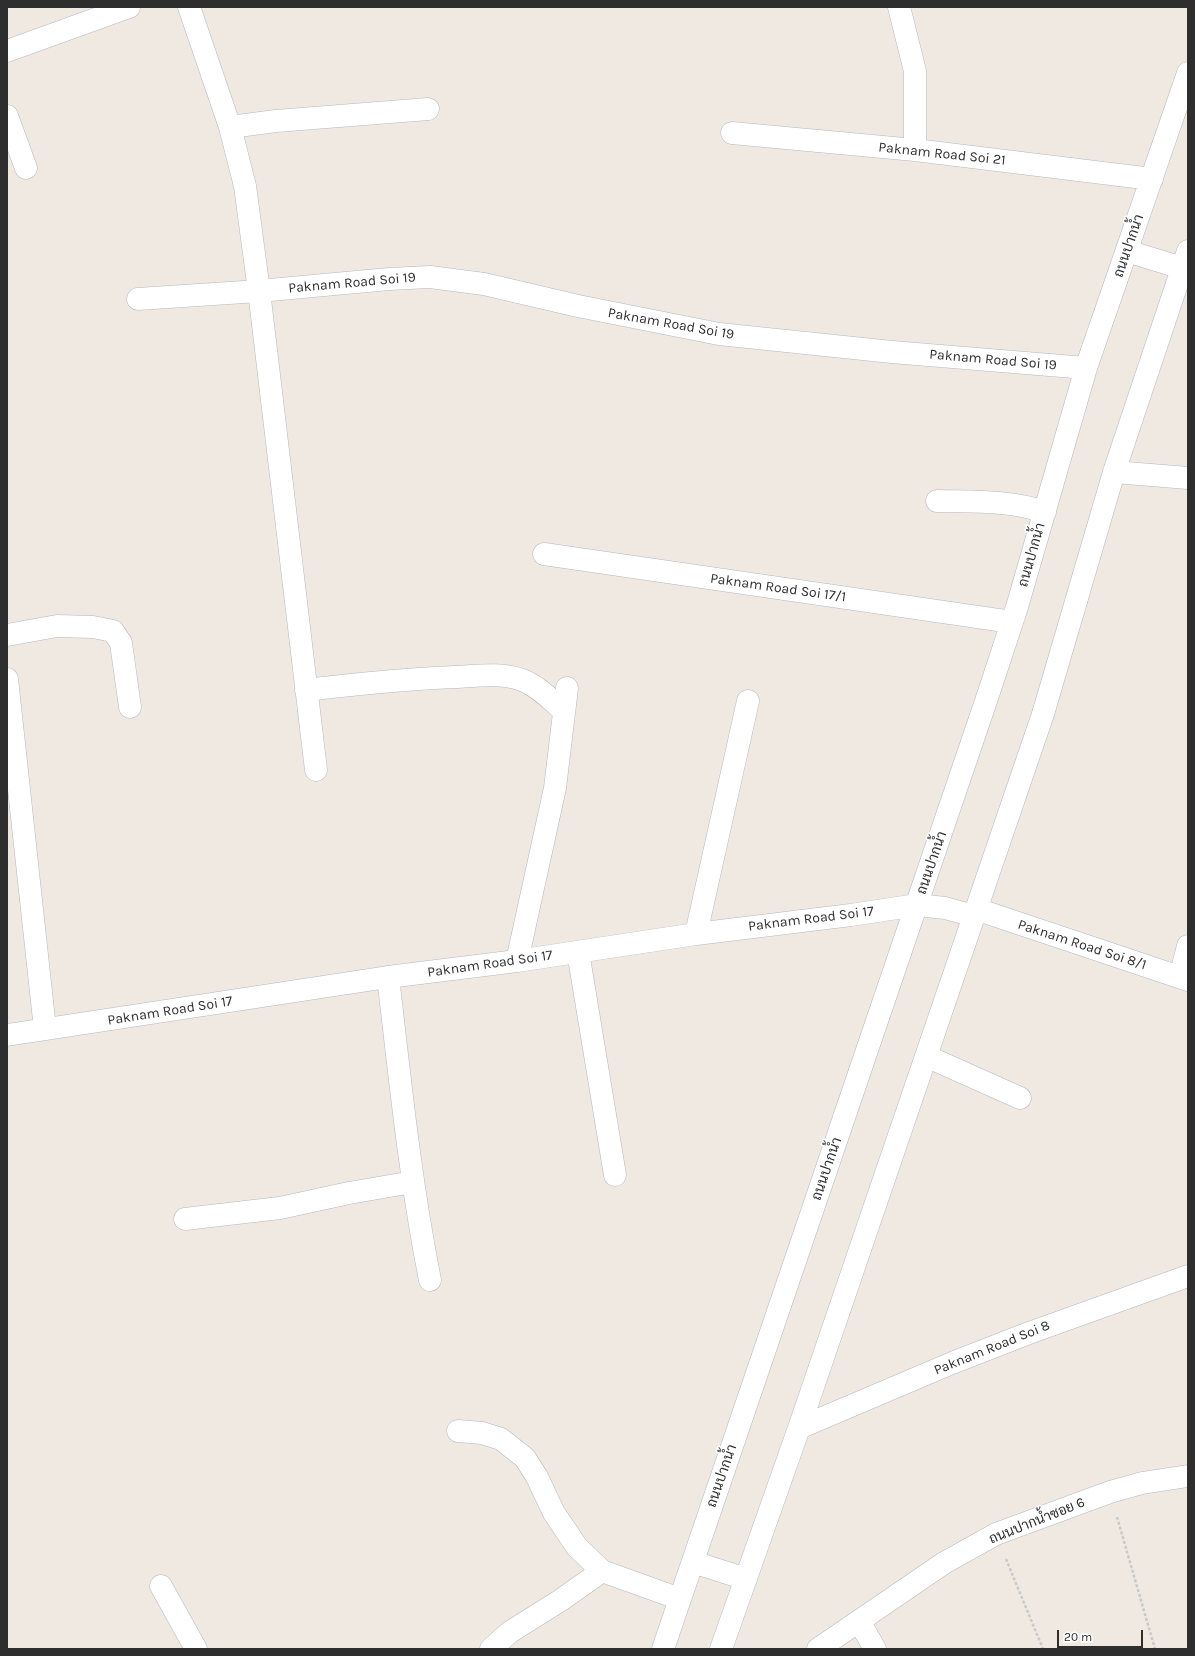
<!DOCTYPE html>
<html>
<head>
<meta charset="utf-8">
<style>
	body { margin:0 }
	#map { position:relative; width:1195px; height:1656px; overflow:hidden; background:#efe9e1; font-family:Karla,sans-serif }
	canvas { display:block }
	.frame { position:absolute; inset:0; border:8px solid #2e2e2e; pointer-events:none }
	.scale { position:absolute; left:1057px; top:1630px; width:86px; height:18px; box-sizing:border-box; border:2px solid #2e2e2e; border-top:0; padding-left:5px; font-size:12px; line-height:14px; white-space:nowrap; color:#2e2e2e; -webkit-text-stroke:3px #fff; paint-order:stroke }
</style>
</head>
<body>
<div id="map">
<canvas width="1195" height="1656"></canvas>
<div class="frame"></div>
<div class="scale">20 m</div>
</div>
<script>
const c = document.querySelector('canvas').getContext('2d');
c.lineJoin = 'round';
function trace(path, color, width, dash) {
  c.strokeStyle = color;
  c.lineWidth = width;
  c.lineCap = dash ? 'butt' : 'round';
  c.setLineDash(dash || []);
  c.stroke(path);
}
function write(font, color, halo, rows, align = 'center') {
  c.font = font + ' Karla,Sarabun,sans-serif';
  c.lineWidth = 3;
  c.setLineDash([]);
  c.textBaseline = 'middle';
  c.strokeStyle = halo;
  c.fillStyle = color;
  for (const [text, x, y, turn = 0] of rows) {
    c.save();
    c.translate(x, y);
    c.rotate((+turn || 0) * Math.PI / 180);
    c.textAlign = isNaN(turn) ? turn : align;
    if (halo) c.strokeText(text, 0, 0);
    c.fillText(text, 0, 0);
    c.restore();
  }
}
const minor = new Path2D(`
	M189,7L230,127L245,186L259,291L316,770
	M899,7L915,71V150
	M7,51L129,7
	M7,116L26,168
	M230,127L276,121L428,109
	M732,133L915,150L1152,179
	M1127,251L1182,268L1188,269
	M138,299L259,291L389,279L430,277L484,284L578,306L719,334L892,352L1086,368
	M1114,472L1188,478
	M937,501C973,502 1010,500 1045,512
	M544,554L1012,622
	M7,635L57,626L93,627L113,631L121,643L130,707
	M7,679L45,1029
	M306,690C356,684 405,679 455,677C477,676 502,672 522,680C538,686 551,700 564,711
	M976,909L1188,980
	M696,934L748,701
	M578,952L615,1175
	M517,961L555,788L567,688
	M388,977C400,1079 410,1180 430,1280
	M1180,977L1188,946
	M7,1035L388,977L517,961L696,934L851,915L917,905L945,908L974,916
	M926,1056L1020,1098
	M185,1219L280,1208L349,1193L413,1182
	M799,1428L952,1363L1029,1333L1188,1276
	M458,1431L482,1433L501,1439L525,1458L537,1477L554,1513L577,1547L602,1571L680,1599
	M693,1562L746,1579
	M161,1586L196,1649
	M859,1621L875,1649
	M491,1649L510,1632L561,1600L602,1571
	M663,1649L988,695L1017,607L1086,368L1188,73
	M721,1649L799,1428L1043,714L1114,472L1188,251
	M818,1649L944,1563L996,1534L1110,1492L1142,1483L1188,1476`);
trace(minor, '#b4b7c1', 23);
trace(new Path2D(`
	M1117,1517L1155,1649
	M1006,1559L1043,1649`), '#c9c9c9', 2.5, [3, 2]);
trace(minor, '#fff', 22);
write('14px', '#2e2e2e', '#fff', [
	["Paknam Road Soi 21",942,154,6],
	["ถนนปากน้ำ",1129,246,-71],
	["Paknam Road Soi 19",352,283,-5],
	["Paknam Road Soi 19",671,324,10],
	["Paknam Road Soi 19",993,360,5],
	["ถนนปากน้ำ",1032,555,-74],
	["Paknam Road Soi 17/1",778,588,8],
	["ถนนปากน้ำ",932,863,-71],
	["Paknam Road Soi 17",811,919,-7],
	["Paknam Road Soi 8/1",1082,945,18],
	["Paknam Road Soi 17",490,964,-8],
	["Paknam Road Soi 17",170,1011,-9],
	["ถนนปากน้ำ",827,1169,-71],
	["Paknam Road Soi 8",992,1348,-22],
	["ถนนปากน้ำ",722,1476,-71],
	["ถนนปากน้ำซอย 6",1037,1521,-22]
]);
</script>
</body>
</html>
